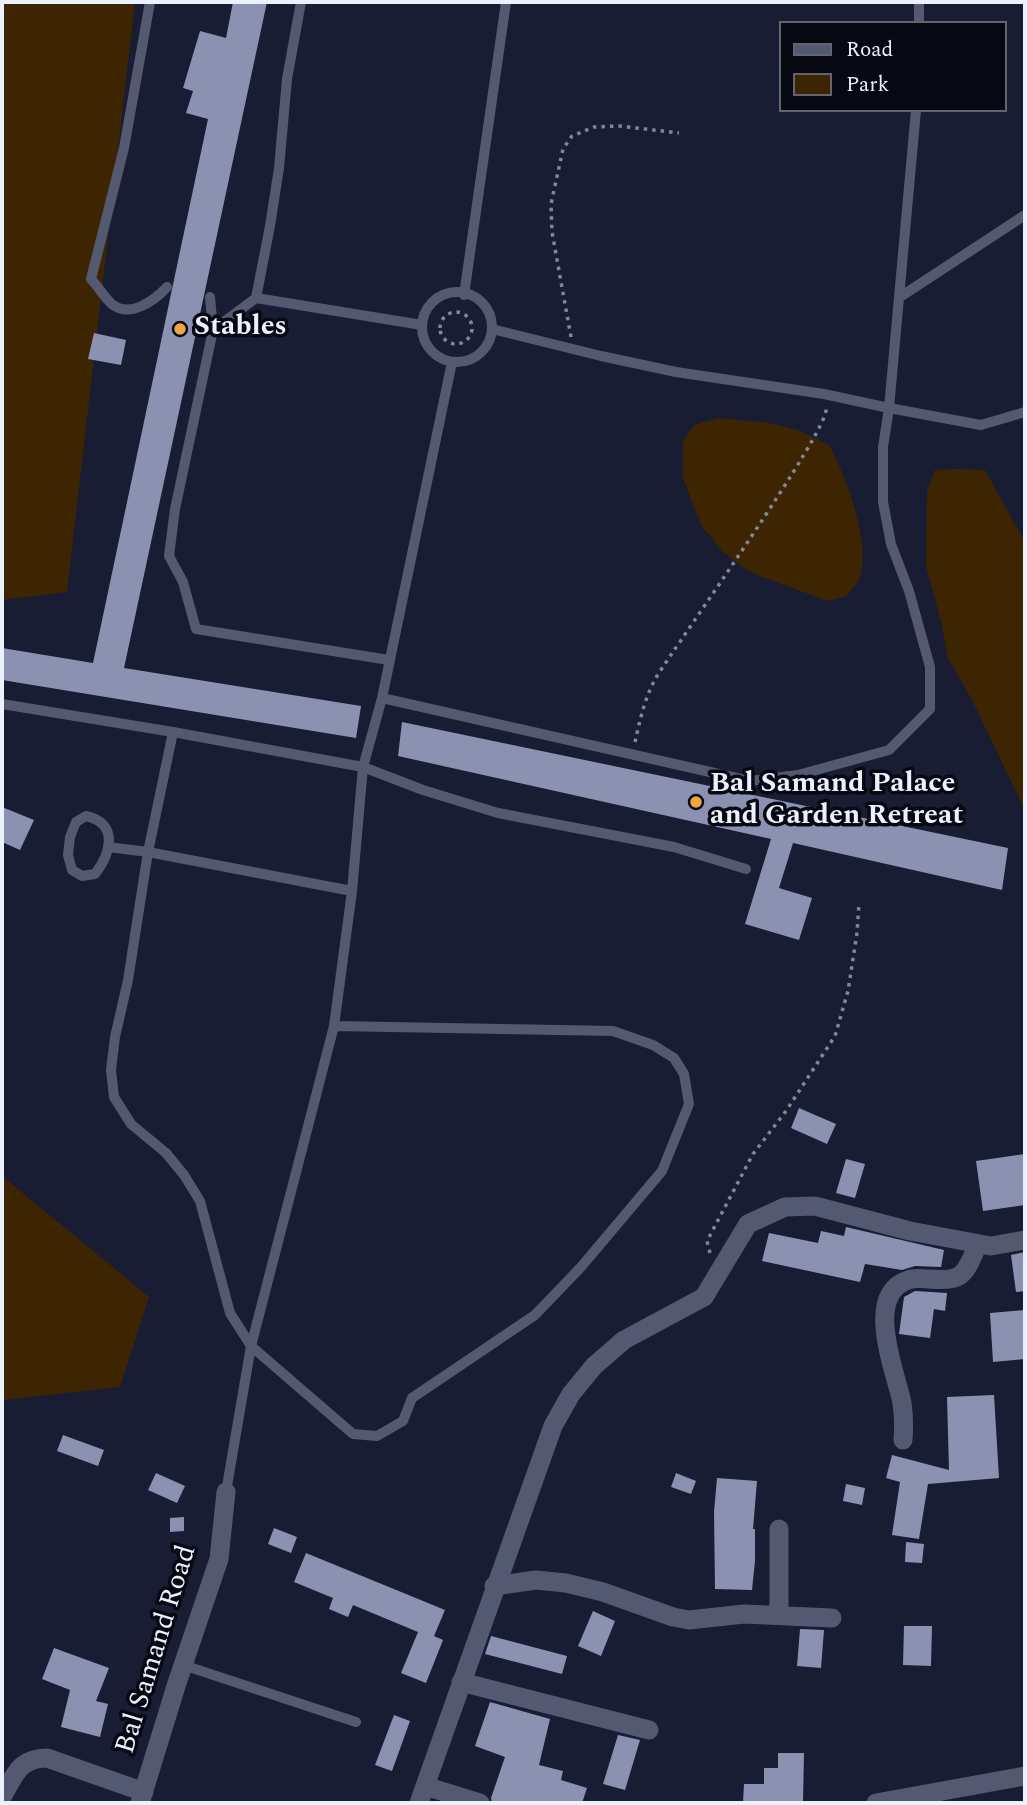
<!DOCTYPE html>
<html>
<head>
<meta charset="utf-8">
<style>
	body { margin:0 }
	#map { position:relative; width:1027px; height:1805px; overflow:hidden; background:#181d34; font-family:Spectral,serif }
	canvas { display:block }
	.frame { position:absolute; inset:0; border:4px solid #edf1fe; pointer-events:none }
	.legend { position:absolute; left:779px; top:21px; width:228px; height:91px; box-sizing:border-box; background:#060812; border:2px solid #626570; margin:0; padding:9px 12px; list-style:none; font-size:21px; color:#edf1fe }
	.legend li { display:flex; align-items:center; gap:14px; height:35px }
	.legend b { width:35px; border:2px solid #626570 }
</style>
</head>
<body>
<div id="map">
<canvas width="1027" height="1805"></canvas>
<div class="frame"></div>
<ul class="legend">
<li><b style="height:9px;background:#545972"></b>Road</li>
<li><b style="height:19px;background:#3e2502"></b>Park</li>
</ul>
</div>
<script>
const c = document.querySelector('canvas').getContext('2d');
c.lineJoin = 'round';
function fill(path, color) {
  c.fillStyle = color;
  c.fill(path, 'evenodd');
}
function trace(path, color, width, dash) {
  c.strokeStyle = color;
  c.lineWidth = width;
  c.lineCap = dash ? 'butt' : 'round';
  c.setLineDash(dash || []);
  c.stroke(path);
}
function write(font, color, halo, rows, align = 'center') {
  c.font = font + ' Spectral,serif';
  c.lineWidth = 7;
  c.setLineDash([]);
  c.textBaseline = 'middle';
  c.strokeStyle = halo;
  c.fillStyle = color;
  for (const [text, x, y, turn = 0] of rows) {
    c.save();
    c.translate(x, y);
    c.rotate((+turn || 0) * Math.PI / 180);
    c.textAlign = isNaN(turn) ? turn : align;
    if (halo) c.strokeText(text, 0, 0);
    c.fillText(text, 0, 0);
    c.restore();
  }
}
fill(new Path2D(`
	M2,2H135L67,592L2,600Z
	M719,418L769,423L798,430L829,445C846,476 869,537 861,573C860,581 852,589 847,596L828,601L757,575L741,566L722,551L701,525L683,478V441L694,425Z
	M956,469L985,470L1025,542V810L973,702L947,656L942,625L926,566L927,492L935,470Z
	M2,1176L149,1297L120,1387L2,1400Z`), '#3e2502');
fill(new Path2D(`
	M233,2H267L124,668L361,706L356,738L2,680V648L93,663L208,119L186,113L193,91L183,88L200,31L226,38Z
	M94,333L126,340L121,365L88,359Z
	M402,722L1008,848L1002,890L793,843L779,888L812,898L799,940L745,924L771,839L398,756Z
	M2,807L34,820L20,850L2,842Z
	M799,1108L836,1124L827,1144L791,1128Z
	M1025,1154V1205L983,1211L976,1161Z
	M846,1159L865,1164L855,1198L836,1193Z
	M846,1227L944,1250L941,1267L915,1266L902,1270L865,1264L860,1282L762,1261L769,1233L818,1243L821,1231L844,1236Z
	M1025,1252V1291L1016,1292L1011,1255Z
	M915,1291L947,1293L945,1311L934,1309L930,1338L899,1334L904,1297Z
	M1025,1310V1359L993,1362L990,1313Z
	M994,1395L999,1478L928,1484L919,1539L892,1535L900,1482L886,1478L892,1455L949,1470L947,1397Z
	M63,1435L104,1450L98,1466L57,1451Z
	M156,1473L185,1486L177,1503L148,1490Z
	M676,1473L696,1481L691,1494L671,1487Z
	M717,1478L757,1481L753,1529H755V1561L752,1590L715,1589L714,1512Z
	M846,1484L865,1488L862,1505L843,1501Z
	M184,1517V1531L170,1532V1518Z
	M274,1528L297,1537L291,1553L268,1544Z
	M906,1542L924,1544L922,1563L905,1562Z
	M306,1553L445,1610L434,1636L443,1640L426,1683L401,1673L418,1632L353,1605L348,1617L329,1609L333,1598L294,1582Z
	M593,1611L615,1621L601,1656L578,1646Z
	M904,1626H932L931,1666L903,1665Z
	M800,1629L824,1630L821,1668L797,1666Z
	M491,1636L567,1656L562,1674L485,1654Z
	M54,1648L109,1668L96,1701L108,1704L100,1737L61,1727L70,1690L42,1679Z
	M490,1702L550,1719L539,1765L563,1771L561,1780L587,1788L582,1803H492L491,1798L505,1757L475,1746Z
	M394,1715L410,1721L392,1771L375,1765Z
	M618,1735L640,1740L625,1790L603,1784Z
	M778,1753H804L803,1803H743L744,1784H764V1768H778Z`), '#8b92b1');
trace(new Path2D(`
	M440 328a16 16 0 1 1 32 0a16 16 0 1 1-32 0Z
	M571,337L552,232L551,204L563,149L572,136L594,127L619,126L679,133
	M635,742C640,720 645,696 657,676C679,641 829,430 826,409
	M710,1253L707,1241L753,1154L786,1111L835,1036L848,991L857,933L859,903`), '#818698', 3.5, [3.5, 5]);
trace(new Path2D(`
	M150,2L124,148L91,279C98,286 105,299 113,305C131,318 155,300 167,287
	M301,2L287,79L279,168L270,226L256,298L213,330L175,509L169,556L183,582L196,629L389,660
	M919,2V23
	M422 327a35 35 0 1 1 70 0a35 35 0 1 1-70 0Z
	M464,295L506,2
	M210,297L213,330
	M900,297L1025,215
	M256,298L422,325
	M492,329L601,356L676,372L824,394L889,408L916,110
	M382,698L750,781L798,775L889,750L930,709V667L909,591L891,544L883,502V447L889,408L981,425L1025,412
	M2,704L173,732
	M86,816C119,823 111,853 95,874L82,876L72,870L68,855L70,837L76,822Z
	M108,847L148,852L352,891
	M334,1026L613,1031L653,1045L674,1058L684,1074L689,1104L662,1171L581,1267L535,1315L412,1398L403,1421L377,1436L353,1434L251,1346L230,1313L200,1201L184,1175L166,1153L131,1124L114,1097L111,1070L115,1037L128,980L148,852L173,732L363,767L423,790L498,813L674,847L746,869
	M226,1492L251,1346L334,1026L352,891L363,767L382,698L452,362
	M183,1665L356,1722`), '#545972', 10);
trace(new Path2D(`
	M903,1440C904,1427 904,1416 902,1403C896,1372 863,1295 908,1280C915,1277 921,1279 929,1279C964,1282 965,1274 978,1244
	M779,1529V1614
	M494,1586L536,1580L566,1583L603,1592L673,1617L689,1620L744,1614L832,1618
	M461,1682L649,1730
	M425,1786L480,1803
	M2,1797C15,1775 19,1758 47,1758L144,1792
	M140,1803L177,1683L219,1559L226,1492
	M419,1803L553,1426L571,1394L594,1366L624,1340L704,1297L748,1224L785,1207L815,1206L910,1231L991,1246L1025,1240
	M876,1803L1025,1776`), '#545972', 19);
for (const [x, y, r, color] of [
	[180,329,7,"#f1a540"],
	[696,802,7,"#f1a540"]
]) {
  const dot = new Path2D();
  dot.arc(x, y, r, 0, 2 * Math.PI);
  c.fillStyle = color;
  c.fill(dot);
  trace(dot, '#060812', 2.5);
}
write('bold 28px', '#edf1fe', '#060812', [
	["Stables",194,329],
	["Bal Samand Palace",710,786],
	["and Garden Retreat",710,818]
], 'left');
write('28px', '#edf1fe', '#060812', [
	["Bal Samand Road",158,1650,-73]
]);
</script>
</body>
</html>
